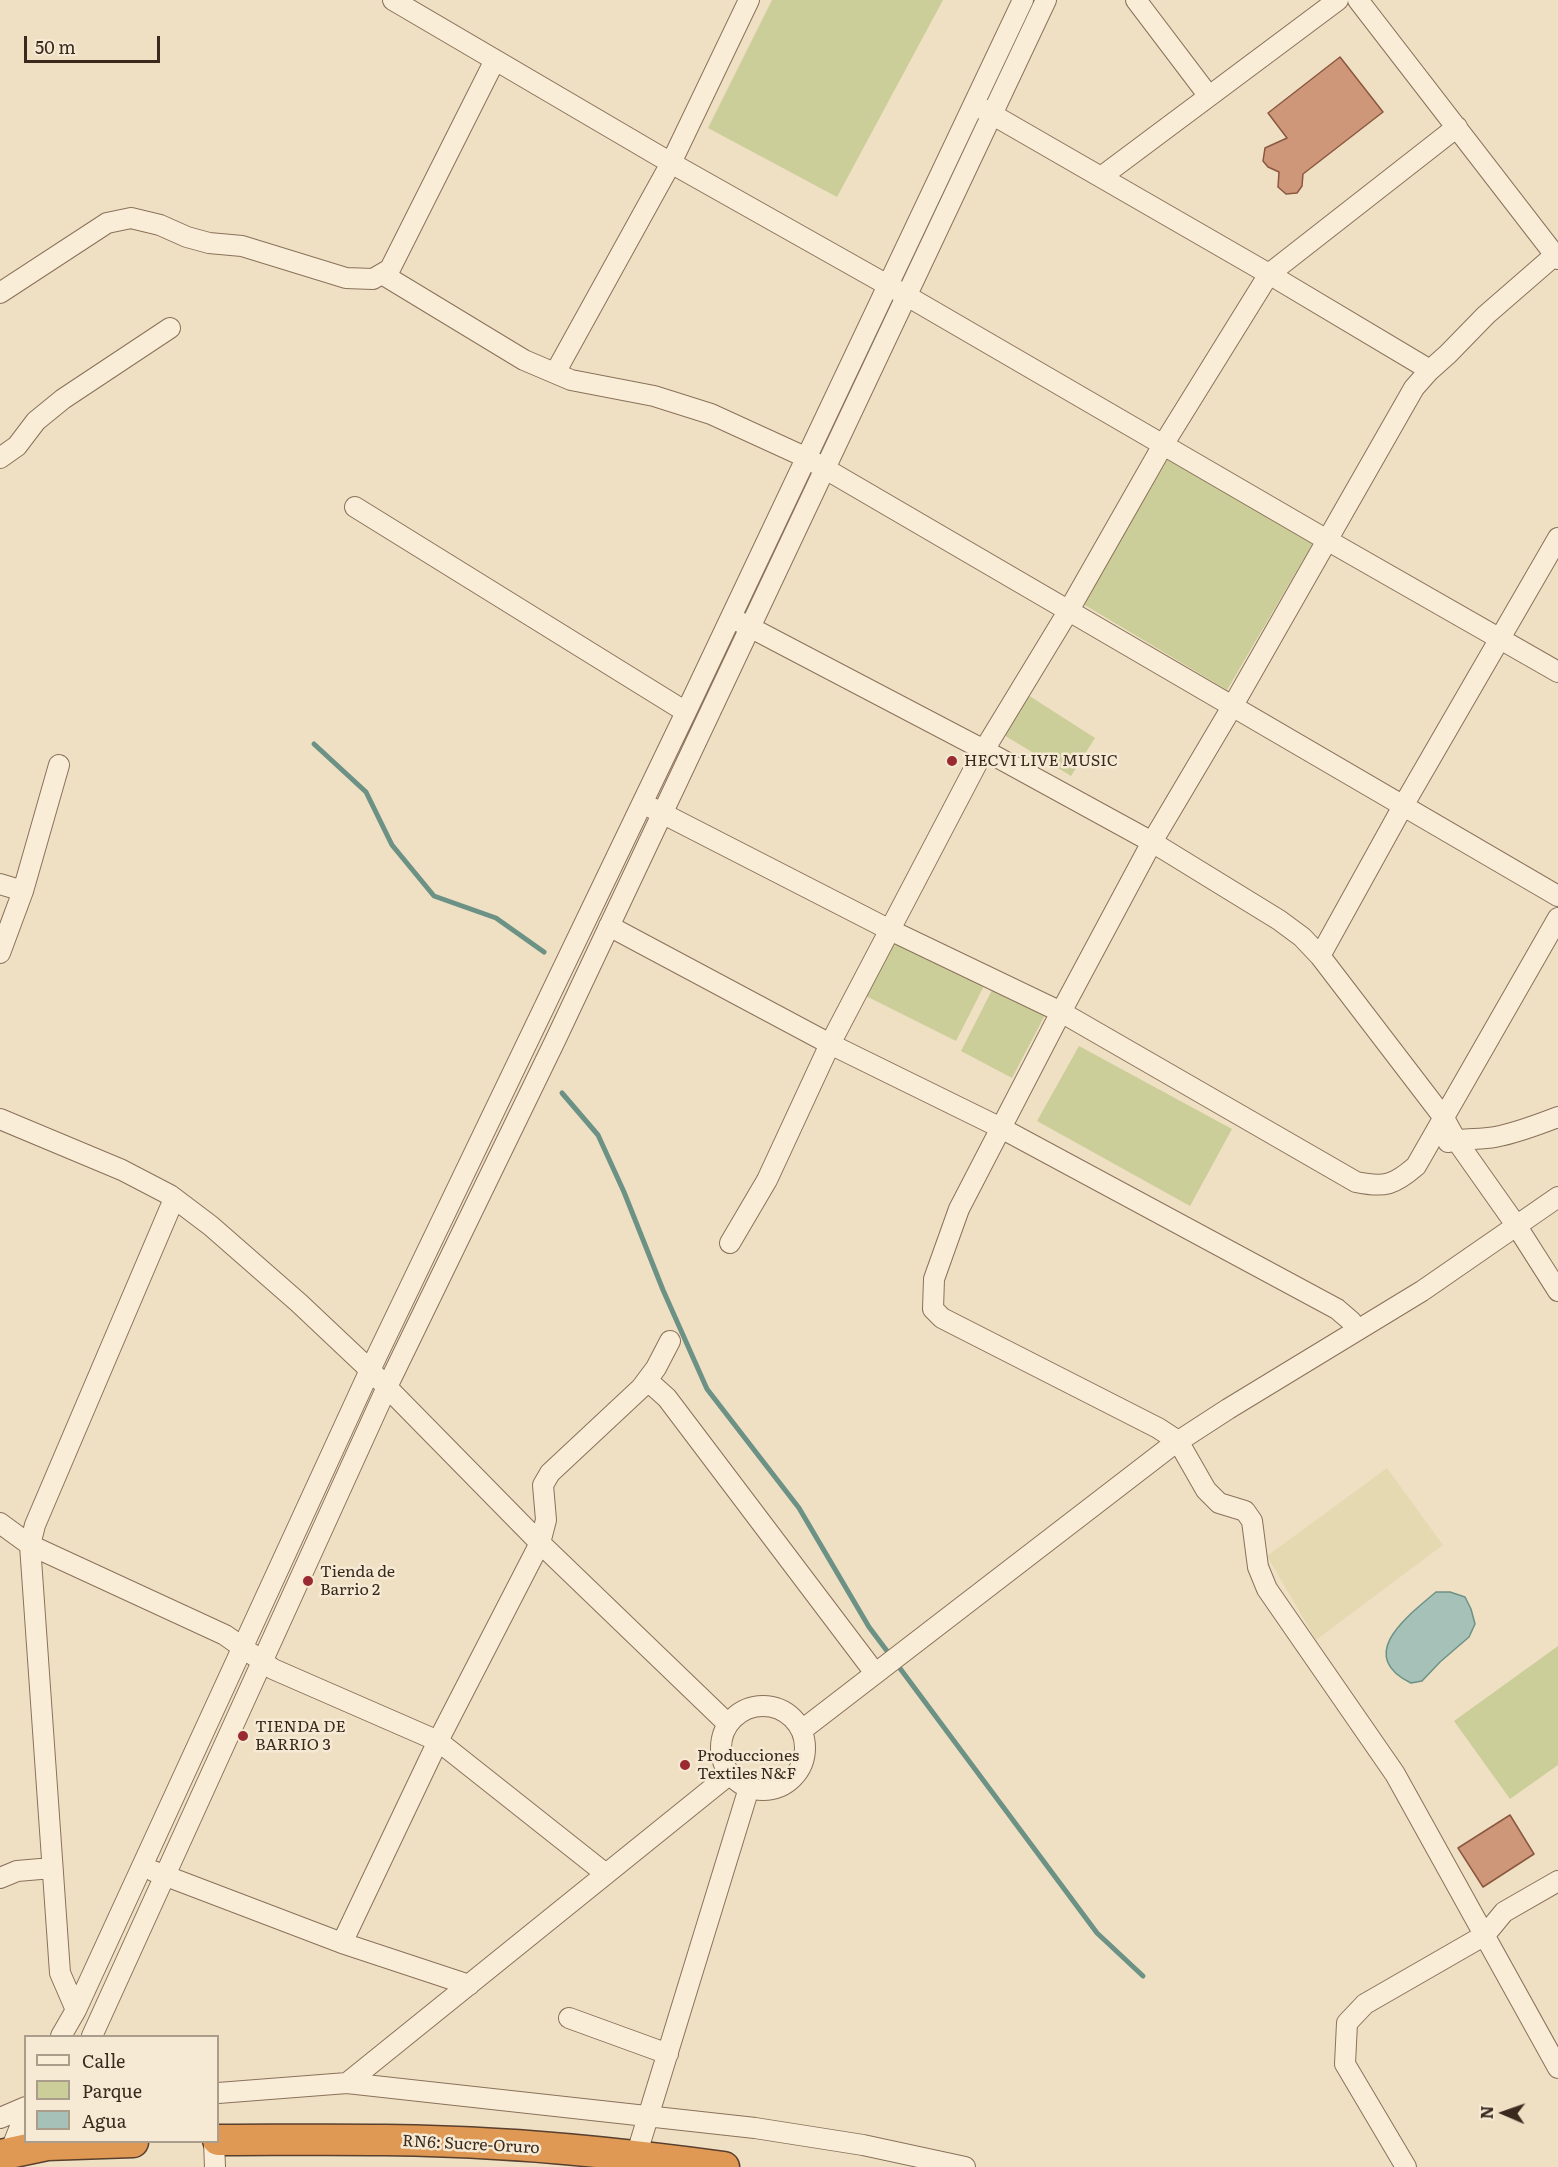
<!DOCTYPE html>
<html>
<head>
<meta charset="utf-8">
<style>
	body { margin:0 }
	#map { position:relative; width:1558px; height:2167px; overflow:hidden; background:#efe0c4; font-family:Literata,serif }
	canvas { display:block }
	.legend { position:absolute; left:24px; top:2035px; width:195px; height:108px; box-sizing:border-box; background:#f6ead4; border:2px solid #ab9d8b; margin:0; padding:8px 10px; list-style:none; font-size:18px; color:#3a2a1e }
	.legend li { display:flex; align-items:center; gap:12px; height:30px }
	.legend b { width:30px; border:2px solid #ab9d8b }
	.north { position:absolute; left:1474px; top:2083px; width:60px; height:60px; -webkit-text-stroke:4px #f6ead4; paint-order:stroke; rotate:272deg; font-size:16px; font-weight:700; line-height:24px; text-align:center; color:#3a2a1e }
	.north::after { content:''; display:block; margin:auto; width:21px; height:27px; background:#3a2a1e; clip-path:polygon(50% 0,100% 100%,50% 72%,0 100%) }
	.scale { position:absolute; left:24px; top:36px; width:136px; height:27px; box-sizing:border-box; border:3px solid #3a2a1e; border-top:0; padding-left:8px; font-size:18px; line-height:21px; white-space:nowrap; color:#3a2a1e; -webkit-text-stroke:4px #f6ead4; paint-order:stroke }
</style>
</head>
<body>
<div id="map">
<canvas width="1558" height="2167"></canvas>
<ul class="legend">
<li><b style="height:8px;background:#f9edd8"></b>Calle</li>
<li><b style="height:16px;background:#cbce98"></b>Parque</li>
<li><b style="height:16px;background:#a6c2b8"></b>Agua</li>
</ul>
<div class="north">N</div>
<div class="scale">50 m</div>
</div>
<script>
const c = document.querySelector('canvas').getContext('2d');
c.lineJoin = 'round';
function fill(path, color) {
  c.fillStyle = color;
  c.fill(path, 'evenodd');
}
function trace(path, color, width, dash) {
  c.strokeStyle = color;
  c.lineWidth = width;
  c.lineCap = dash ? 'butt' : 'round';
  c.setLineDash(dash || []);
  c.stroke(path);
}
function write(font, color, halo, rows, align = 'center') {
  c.font = font + ' Literata,serif';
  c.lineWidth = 5;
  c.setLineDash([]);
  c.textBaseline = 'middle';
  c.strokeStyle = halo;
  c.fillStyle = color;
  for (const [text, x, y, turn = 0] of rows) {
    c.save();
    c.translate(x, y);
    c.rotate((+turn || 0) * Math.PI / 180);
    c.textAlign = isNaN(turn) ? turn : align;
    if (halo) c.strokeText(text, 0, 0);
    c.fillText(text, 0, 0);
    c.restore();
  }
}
fill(new Path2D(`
	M1387,1468L1443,1545L1316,1640L1267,1556Z`), '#e5d9b1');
fill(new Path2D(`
	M772,0H943L837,197L708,128Z
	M1169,457L1313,543L1227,690L1083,604Z
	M1028,695L1095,738L1071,776L1004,735Z
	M892,937L985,984L956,1041L864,995Z
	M993,988L1045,1015L1012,1078L961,1051Z
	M1079,1046L1232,1129L1190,1206L1037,1121Z
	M1558,1646V1765L1510,1799L1454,1721Z`), '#cbce98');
const water = new Path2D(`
	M1436,1592H1450L1465,1597L1471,1609L1475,1624L1469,1637L1440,1662L1422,1681L1411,1683C1354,1655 1409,1615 1436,1592Z`);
fill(water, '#a6c2b8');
trace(water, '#6c9185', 1.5);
trace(new Path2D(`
	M314,744L366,792L392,845L434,896L496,918L544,952
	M562,1093L598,1135L624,1192L663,1290L707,1389L799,1508L869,1627L890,1655
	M896,1663L1097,1933L1143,1976`), '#6c9185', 5);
const building = new Path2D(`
	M1340,57L1383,112L1303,174L1302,186L1297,193L1286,194L1278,187L1279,172L1268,167L1263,161L1265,148L1287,138L1268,113Z
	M1510,1815L1534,1854L1483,1887L1458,1848Z`);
fill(building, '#ce9779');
trace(building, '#8a583f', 1.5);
const minor = new Path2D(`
	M393,0L671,163L907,296L1327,540L1558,672
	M1136,0L1208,95
	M1358,0L1558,259
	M981,108L1269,274L1430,370
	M1101,177L1338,0
	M1555,255L1486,315L1448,354L1429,371L1414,388L1232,707L1152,842L1061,1012L959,1209L934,1279L933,1309L942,1318L1158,1428L1178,1441L1206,1490L1219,1503L1245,1511L1252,1521L1258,1567L1267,1589L1395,1774L1558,2068
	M382,274L524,360L571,380L654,396L711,414L805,457L1558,896
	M0,293L107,223L131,218L160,225L187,237L209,243L242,246L346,278L373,279L390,269L495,60
	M555,373L671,163L749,0
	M0,458L17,446L36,421L63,399L170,328
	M355,507L686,712
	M738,621L984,750L1152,842L1279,920L1302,937L1320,956L1444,1118L1456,1140L1516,1225L1558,1291
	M652,808L890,930L1061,1012L1356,1182C1385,1188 1394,1185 1416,1166L1558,918
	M0,884L23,891
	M609,926L830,1044L1001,1128L1337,1309L1351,1321L1357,1330
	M0,953L23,891L59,765
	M1320,956L1403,806L1558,538
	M0,1119L122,1170L170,1195L211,1226L299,1303L370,1370L540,1543L728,1724
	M1448,1142C1463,1138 1479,1140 1495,1137C1517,1133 1537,1125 1558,1117
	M730,1243L767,1180L830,1044L984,750L1069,610L1163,445L1269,274L1457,127
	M647,1380L667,1398L875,1673
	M0,1523L30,1545L225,1635L273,1669L438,1741L606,1874
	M721 1748a42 42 0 1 1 84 0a42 42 0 1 1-84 0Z
	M802,1730L1171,1446L1228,1409L1422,1291L1558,1197
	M153,1871L342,1943L469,1985
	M0,1878L17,1871L52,1868
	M342,1943L438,1741L540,1543L546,1520L543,1485L550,1473L641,1388L656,1368L670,1341
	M76,2010L60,1973L30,1545L35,1525L174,1199
	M569,2018L668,2054
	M61,2036L76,2010L370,1370L686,712L1023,0
	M92,2036L387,1387L555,1041L1046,0
	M347,2083L730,1774
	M218,2093L347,2083L755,2128L863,2145L965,2167
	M0,2118L26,2107
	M214,2142L215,2167
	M10,2152L26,2112
	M635,2167L636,2156L749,1788
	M1406,2167L1345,2064L1347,2023L1365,2004L1485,1935L1504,1912L1558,1881`);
const highway = new Path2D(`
	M218,2140C310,2140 404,2138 496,2144C573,2148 648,2157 724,2167
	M0,2155L47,2145L133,2142`);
trace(minor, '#8a715a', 22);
trace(highway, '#583f2e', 33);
trace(minor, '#f9edd8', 20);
trace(highway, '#df9954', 30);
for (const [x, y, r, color] of [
	[952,761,6,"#9a2931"],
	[308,1581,6,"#9a2931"],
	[243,1736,6,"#9a2931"],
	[685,1765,6,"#9a2931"]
]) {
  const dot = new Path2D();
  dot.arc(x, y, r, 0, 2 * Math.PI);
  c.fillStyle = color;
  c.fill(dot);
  trace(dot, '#f6ead4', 2);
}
write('16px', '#3a2a1e', '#f6ead4', [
	["HECVI LIVE MUSIC",964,761],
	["Tienda de",320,1572],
	["Barrio 2",320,1590],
	["TIENDA DE",255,1727],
	["BARRIO 3",255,1745],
	["Producciones",697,1756],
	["Textiles N&F",697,1774]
], 'left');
write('16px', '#3a2a1e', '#f6ead4', [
	["RN6: Sucre-Oruro",471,2145,3]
]);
</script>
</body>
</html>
